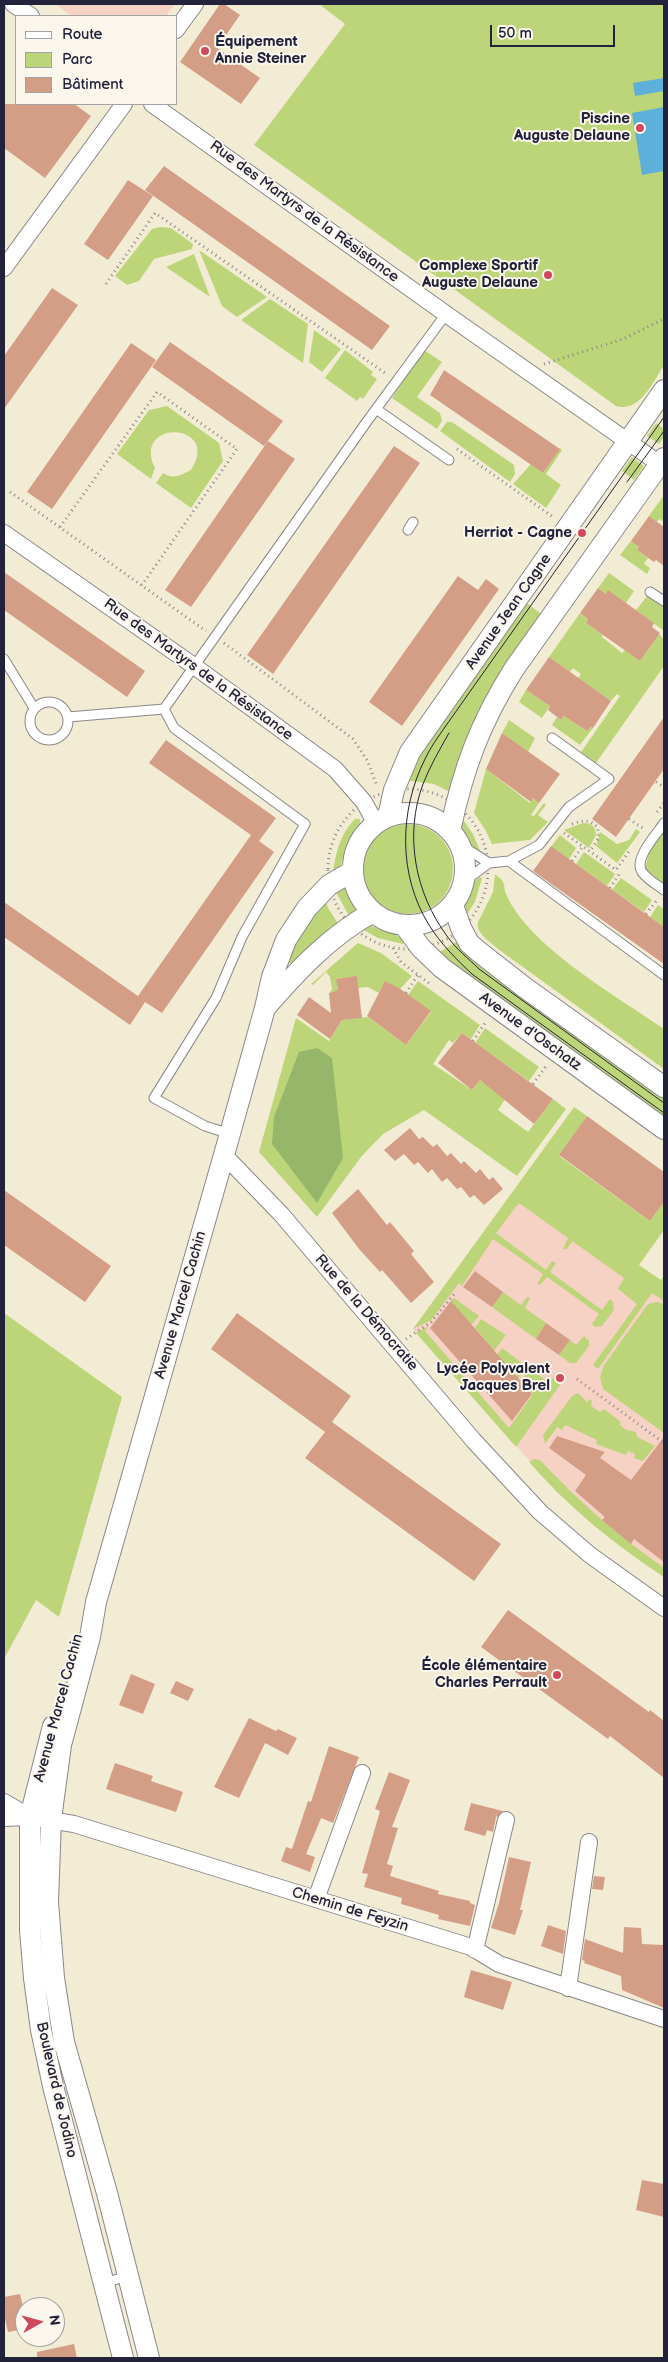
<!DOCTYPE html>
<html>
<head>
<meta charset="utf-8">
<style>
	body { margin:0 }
	#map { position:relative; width:668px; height:2362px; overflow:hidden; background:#f3ecd5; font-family:"Balsamiq Sans",sans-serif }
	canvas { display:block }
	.frame { position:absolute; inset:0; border:5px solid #22223b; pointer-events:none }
	.legend { position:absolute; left:15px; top:15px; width:162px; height:90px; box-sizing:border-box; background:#fbf7ec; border:1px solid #a4a2a5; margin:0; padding:6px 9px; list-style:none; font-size:15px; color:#22223b }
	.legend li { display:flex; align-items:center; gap:10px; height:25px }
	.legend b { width:25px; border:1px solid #a4a2a5 }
	.north { position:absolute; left:15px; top:2297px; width:50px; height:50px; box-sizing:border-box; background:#fbf7ec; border:1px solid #a4a2a5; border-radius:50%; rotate:83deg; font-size:14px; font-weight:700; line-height:20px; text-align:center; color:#22223b }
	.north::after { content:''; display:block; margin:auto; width:18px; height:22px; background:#d1495b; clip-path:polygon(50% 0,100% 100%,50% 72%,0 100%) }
	.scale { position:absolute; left:490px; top:25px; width:125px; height:22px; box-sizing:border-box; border:2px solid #22223b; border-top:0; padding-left:6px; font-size:15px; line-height:18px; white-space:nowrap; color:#22223b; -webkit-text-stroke:4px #fbf7ec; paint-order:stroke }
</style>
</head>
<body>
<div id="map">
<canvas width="668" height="2362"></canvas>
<div class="frame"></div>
<ul class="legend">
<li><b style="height:6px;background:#fff"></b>Route</li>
<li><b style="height:14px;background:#bdd579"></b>Parc</li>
<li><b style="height:14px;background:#d49e86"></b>Bâtiment</li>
</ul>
<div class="north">N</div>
<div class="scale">50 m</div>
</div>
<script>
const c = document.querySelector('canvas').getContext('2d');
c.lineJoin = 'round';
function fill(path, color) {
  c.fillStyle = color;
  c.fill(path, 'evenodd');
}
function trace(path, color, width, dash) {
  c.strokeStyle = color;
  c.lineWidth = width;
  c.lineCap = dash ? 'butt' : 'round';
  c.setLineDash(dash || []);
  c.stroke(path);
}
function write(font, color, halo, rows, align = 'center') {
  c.font = font + ' "Balsamiq Sans",sans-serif';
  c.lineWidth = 4;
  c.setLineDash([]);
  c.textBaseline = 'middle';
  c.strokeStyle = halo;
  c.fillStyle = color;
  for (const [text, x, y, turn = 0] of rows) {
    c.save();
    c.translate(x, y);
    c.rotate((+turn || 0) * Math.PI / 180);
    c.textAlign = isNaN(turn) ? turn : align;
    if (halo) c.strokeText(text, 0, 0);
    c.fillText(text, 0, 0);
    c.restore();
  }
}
fill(new Path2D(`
	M55,4H175L166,16H72Z
	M521,1181L664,1283V1577L611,1539L557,1492L413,1329Z`), '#f6d2c4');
fill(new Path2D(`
	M319,4H664V365C653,382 640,413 616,406L254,145L345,24Z
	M160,227L171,228L193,244L192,249L154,259L139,281L127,285L115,276L152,229Z
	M199,250L267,297L237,317L222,306Z
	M194,254L210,297L166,267Z
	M270,299L308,324L303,363L241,320Z
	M314,330L341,349L322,372L309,362Z
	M345,350L373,372L371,375L377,379L363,399L360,397L357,401L325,378Z
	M424,350L442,362L417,397L440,413L442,421L437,429L392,398Z
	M167,406L219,443L223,461L191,508L156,483L163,473C173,480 181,475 191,470C222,422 131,418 155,468L151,479L117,454L149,410Z
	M447,422H452L514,465L515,474L510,482L440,431Z
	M656,423L664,429V437L659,444L647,436Z
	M560,448L562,450L546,474L561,485L546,508L513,484L531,464L543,473Z
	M632,457L644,466L634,480L622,471Z
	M664,495V522L659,519L657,522L649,516Z
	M631,541L639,547L637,550L648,558L644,564L650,568L647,574L620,555Z
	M609,573L634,591L626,603L608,591L606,594L598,588Z
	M648,595L664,607V631L636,610Z
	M527,603L541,614L450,792L434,784L404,780L496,639L500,642Z
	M580,613L588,619L586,623L603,635L602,637L622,653L625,650L640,661L659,634L664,639V666L596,763L581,752L620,696L617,694L611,701L578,678L581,674L573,668L570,672L549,657Z
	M526,690L550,706L542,718L519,702Z
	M564,716L587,731L591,727L593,728L580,745L552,725L557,717L561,720Z
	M509,720L535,738L528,752L502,733Z
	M486,769L530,803L533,798L539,803L531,815L534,816L544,803L546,805L538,815L548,822L530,840L492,844L486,831L474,813Z
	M355,819H360V823L348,845L340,867L333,872C336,852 340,834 355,819Z
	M461,821H464L473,834L480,851C467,846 460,835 461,821Z
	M583,823C592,823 595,826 596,835L589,848L564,830Z
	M363 869a45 45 0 1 1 90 0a45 45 0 1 1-90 0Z
	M636,829L640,832L617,863L596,846L600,832L617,844L629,840Z
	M664,830V884L645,868L650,850Z
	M560,835L576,848L569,859L551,847Z
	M584,852L615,874L607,886L576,864Z
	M495,874L502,880C505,884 504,890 506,894C529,947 617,996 664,1029V1069L498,949C491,942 475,933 478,922L493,892Z
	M480,877L482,878L475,902L463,920C463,904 465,886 480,877Z
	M621,878L652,900L644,912L612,890Z
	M345,885L351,900L360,912L350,918L336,892Z
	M325,899L328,908L339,925L291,963H286V953Z
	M658,905L664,909V927L650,917Z
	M368,925L393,933L405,941L403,944L378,938L360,928Z
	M460,940L664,1094V1121L436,954Z
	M358,943L381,953L412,976L400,989L385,981L379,993L368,987L358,988L356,977L337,979L338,991L330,992L332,989L330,977L326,972L313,985L311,984Z
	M418,981L480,1025L471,1039L462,1033L453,1043L449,1040L433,1064L472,1090L480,1080L505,1099L498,1110L528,1132L553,1099L566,1109L517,1176L424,1110L383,1134L361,1157L317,1217L259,1152L296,1018L329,1041L342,1020L368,1017L406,1045L431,1012L408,995Z
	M485,1028L539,1067L529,1081L475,1043Z
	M574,1107L587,1116L559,1156L650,1221L664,1202V1230L639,1265L661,1280L664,1276V1301L652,1293L598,1369L593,1365L637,1304L618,1289L624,1278L572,1241L567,1249H563L568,1238L519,1203L496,1233L546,1270L552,1261L556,1263L550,1272L602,1310L610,1299L613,1302L614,1310L602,1326L595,1327L592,1324L599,1314L547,1277L540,1285L537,1284L543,1274L493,1239L462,1286L459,1283L431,1320L413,1329Z
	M503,1292L521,1305L527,1297L530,1298L525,1308L546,1323L536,1339L492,1307Z
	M454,1298L479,1316L471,1325L451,1301Z
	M657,1302L664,1304V1433L603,1389L600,1377L604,1365L648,1304Z
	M4,1313L122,1397L59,1617L36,1600L4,1659Z
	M481,1319L506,1335L494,1351L475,1328Z
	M428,1326L425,1331L509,1428L533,1394L521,1381L530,1368L549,1383L556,1373L560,1376V1385L516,1447L416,1333Z
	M584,1336L589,1341V1346L576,1363H570L559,1355L570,1340L576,1345Z
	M502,1348L526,1366L518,1379L497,1355Z
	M578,1393L587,1402L590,1399L592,1401L591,1406L600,1412L604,1409L621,1422L619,1424L626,1430L636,1432L637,1437L655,1446L643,1461L634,1458L635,1454L628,1451L626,1455L596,1444L597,1440L565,1425L562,1430L557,1427L545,1444L543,1435L572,1396Z
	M534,1459L540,1460C578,1501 619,1536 664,1568V1577C615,1545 568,1507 529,1462Z`), '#bdd579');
fill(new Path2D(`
	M317,1048L332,1058L343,1158L317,1203L272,1144L274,1117L299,1052Z`), '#96b669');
fill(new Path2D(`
	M664,78V91L635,96L633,83Z
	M664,107V171L642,175L632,113Z`), '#5db0d9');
fill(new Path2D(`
	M220,4H224L240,15L217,48L260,78L241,104L180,62Z
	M4,104H74L91,116L45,178L4,148Z
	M164,166L390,326L372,350L145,190Z
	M128,180L153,196L108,260L84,244Z
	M52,288L78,305L4,409V356Z
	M170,342L283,421L264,446L152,367Z
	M131,343L156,360L52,509L27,492Z
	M444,370L560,449L543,473L430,395Z
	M268,441L295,459L191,607L165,590Z
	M394,446L420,463L273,674L247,655Z
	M649,516L664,527V566L656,560L654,562L637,550L639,547L631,541Z
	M4,572L145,671L127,697L4,610Z
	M458,576L478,590L486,579L499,589L402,726L369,702Z
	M598,588L606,594L608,590L654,623L652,627L660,633L640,661L586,623L588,619L580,613Z
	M549,657L611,701L593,728L591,727L587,731L564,716L561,720L548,710L550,706L526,690Z
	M664,717V769L616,837L592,819Z
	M502,733L560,774L539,803L533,798L531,802L486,769Z
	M166,740L276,818L259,841L274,852L162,1013L145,1002L130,1025L4,937V902L138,996L251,835L149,763Z
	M551,846L664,927V964L533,871Z
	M357,976L362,1018L342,1020L330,1039L297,1015L309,997L331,1013L329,993L338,990L336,979Z
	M385,981L399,988L431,1011L406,1045L367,1016Z
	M462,1033L553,1099L534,1124L480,1080L472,1090L438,1063Z
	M587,1116L664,1172V1202L650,1221L559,1155Z
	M410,1128L419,1139L423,1137L433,1147L437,1144L447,1156L451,1153L461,1164L464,1161L476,1173L480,1169L489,1180L493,1177L503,1189L484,1205L474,1195L470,1198L461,1187L457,1189L447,1178L442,1182L432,1169L428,1173L418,1162L414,1165L404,1154L395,1161L384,1150Z
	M358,1189L387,1225L390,1222L414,1251L411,1254L434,1282L411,1303L382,1270L380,1272L359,1249L332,1213Z
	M4,1190L111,1266L85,1302L4,1245Z
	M475,1271L503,1292L492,1307L463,1287Z
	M451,1301L532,1394L512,1421L430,1328Z
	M237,1313L351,1396L332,1422L501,1544L474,1581L305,1458L325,1432L211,1349Z
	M546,1323L570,1340L559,1355L536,1339Z
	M557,1436L605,1452L600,1458L631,1480L664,1437V1562L634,1539L631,1544L602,1520L605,1517L575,1491L586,1475L549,1448Z
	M508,1610L649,1712L650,1710L664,1721V1778L610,1736L608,1739L481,1647Z
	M131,1674L155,1684L143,1714L119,1705Z
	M176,1681L194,1689L188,1701L170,1693Z
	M249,1718L276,1731L278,1729L297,1738L288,1755L265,1743L239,1798L214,1787Z
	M329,1746L359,1757L333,1823L321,1818L317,1828L306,1854L315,1857L310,1872L281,1861L286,1847L292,1849L308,1801L311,1802Z
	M115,1763L153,1776L151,1781L183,1792L176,1812L106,1789Z
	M389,1772L410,1780L392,1827L398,1828L387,1864L393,1866L390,1876L439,1891L438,1894L470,1901V1903L475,1905L470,1926L438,1919L439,1915L401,1904L402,1898L364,1887L368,1874L362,1873L380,1811L375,1809Z
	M471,1803L503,1811L496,1817L493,1832L487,1830L485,1836L464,1830Z
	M509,1857L531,1862L520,1910H523L515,1935L491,1928L499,1903Z
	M594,1876L605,1877L603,1890L592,1889Z
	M548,1925L566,1931L563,1954L541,1946Z
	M624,1927L641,1928L642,1944L664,1945V2008L622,1990L621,1976L584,1963L585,1961L582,1960L585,1939L623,1953Z
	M471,1970L512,1982L503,2010L464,1997Z
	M642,2180L664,2184V2217L636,2210Z
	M20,2294L25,2314V2329L8,2332L4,2315V2297Z
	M74,2344L77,2358H37V2352Z`), '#d49e86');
const service = new Path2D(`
	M376,409L449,460
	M408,530L413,522
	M650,592L664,601
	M4,659L34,708
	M30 721a19 19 0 1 1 38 0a19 19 0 1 1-38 0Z
	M164,709L174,728L305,824L242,937L216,998L154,1098L205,1126L230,1134
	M164,709L368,420L446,314
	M68,717L164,709
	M664,823C657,834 633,859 642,872C647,879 657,885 664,890
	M459,844L489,863L463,882
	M509,861L664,975
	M489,863L509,861L539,845L569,807L609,779L552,738
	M104,2283L128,2276`);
const minor = new Path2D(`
	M13,4L31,16
	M176,30L195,4
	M152,104L446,314L664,467
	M4,268L124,104
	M4,533L194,666L335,769L364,802L376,824
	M224,1155L281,1214L474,1441L540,1512L590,1555L664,1608
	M4,1802L30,1817
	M4,1818L30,1817L74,1824L471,1947L499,1964L664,2019
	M316,1899L362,1773
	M475,1950L506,1820
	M568,1988L589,1842`);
const tertiary = new Path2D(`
	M353 869a56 56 0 1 1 112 0a56 56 0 1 1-112 0Z
	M388,817L394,790L410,752L664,390
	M450,831C463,769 480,723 514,669L664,458
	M453,905L461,928L469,943L478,951L524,987L664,1087
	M404,925L421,948L442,968L664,1129
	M266,1007C298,970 330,936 373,912
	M53,1726L30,1817V1930L34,1978L41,2030L53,2086L123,2358
	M149,2358L107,2193L64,2042L54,1978L48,1902L51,1819L61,1745L90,1637L96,1602L224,1155L265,1008L272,977L286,940L307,908L329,885L353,871`);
trace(service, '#8a8788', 11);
trace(minor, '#8a8788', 18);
trace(tertiary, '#8a8788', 22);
trace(new Path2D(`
	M106,284L155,213L388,375
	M544,364L623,339L664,319
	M457,449L553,517
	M10,492L206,631
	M60,527L157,392L237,449L142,585
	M224,643L353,739L367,760L377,786
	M656,782L664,787
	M328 869a80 80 0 1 1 160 0a80 80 0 1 1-160 0Z
	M657,812L664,803
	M629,819L644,829
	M572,824C583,820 590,819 598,828V839L590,851
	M564,833L616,870L630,850
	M572,861L583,846
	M610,888L620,873
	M646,914L657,900
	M393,948L401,962L429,983
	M406,993L418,975
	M473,1041L485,1023
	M533,1084L546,1066
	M406,1339L431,1322L456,1292
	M577,1379L664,1443`), '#8a8788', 3, [1, 4]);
trace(service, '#fff', 9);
trace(minor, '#fff', 16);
trace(tertiary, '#fff', 20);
trace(new Path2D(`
	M664,417L445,727C438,737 430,748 425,759C399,811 398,875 429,925C441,944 456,959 472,974L664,1113
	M627,482L664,431
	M449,733C440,749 430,766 423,784C404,835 415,893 447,936C456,949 468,958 479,969L664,1103`), '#22223b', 1);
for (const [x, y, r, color] of [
	[205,51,5,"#d1495b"],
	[640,128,5,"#d1495b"],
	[548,275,5,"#d1495b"],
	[582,533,5,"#d1495b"],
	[560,1378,5,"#d1495b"],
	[557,1675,5,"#d1495b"]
]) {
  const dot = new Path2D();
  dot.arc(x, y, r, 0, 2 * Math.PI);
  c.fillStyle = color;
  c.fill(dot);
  trace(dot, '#fbf7ec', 2);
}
write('bold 15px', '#22223b', '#fbf7ec', [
	["Équipement",215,42,"left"],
	["Annie Steiner",215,59,"left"],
	["Piscine",630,119],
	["Auguste Delaune",630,136],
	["Complexe Sportif",538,266],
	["Auguste Delaune",538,283],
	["Herriot - Cagne",572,533],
	["Lycée Polyvalent",550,1369],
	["Jacques Brel",550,1386],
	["École élémentaire",547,1666],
	["Charles Perrault",547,1683]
], 'right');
write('15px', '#22223b', '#fbf7ec', [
	["Rue des Martyrs de la Résistance",304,212,36],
	["Avenue Jean Cagne",509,612,-55],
	["Rue des Martyrs de la Résistance",198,670,36],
	["Avenue d'Oschatz",530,1032,36],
	["Avenue Marcel Cachin",181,1305,-74],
	["Rue de la Démocratie",366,1313,49],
	["Avenue Marcel Cachin",59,1708,-75],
	["Chemin de Feyzin",350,1910,17],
	["Boulevard de Jodino",56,2090,77]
]);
</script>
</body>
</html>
